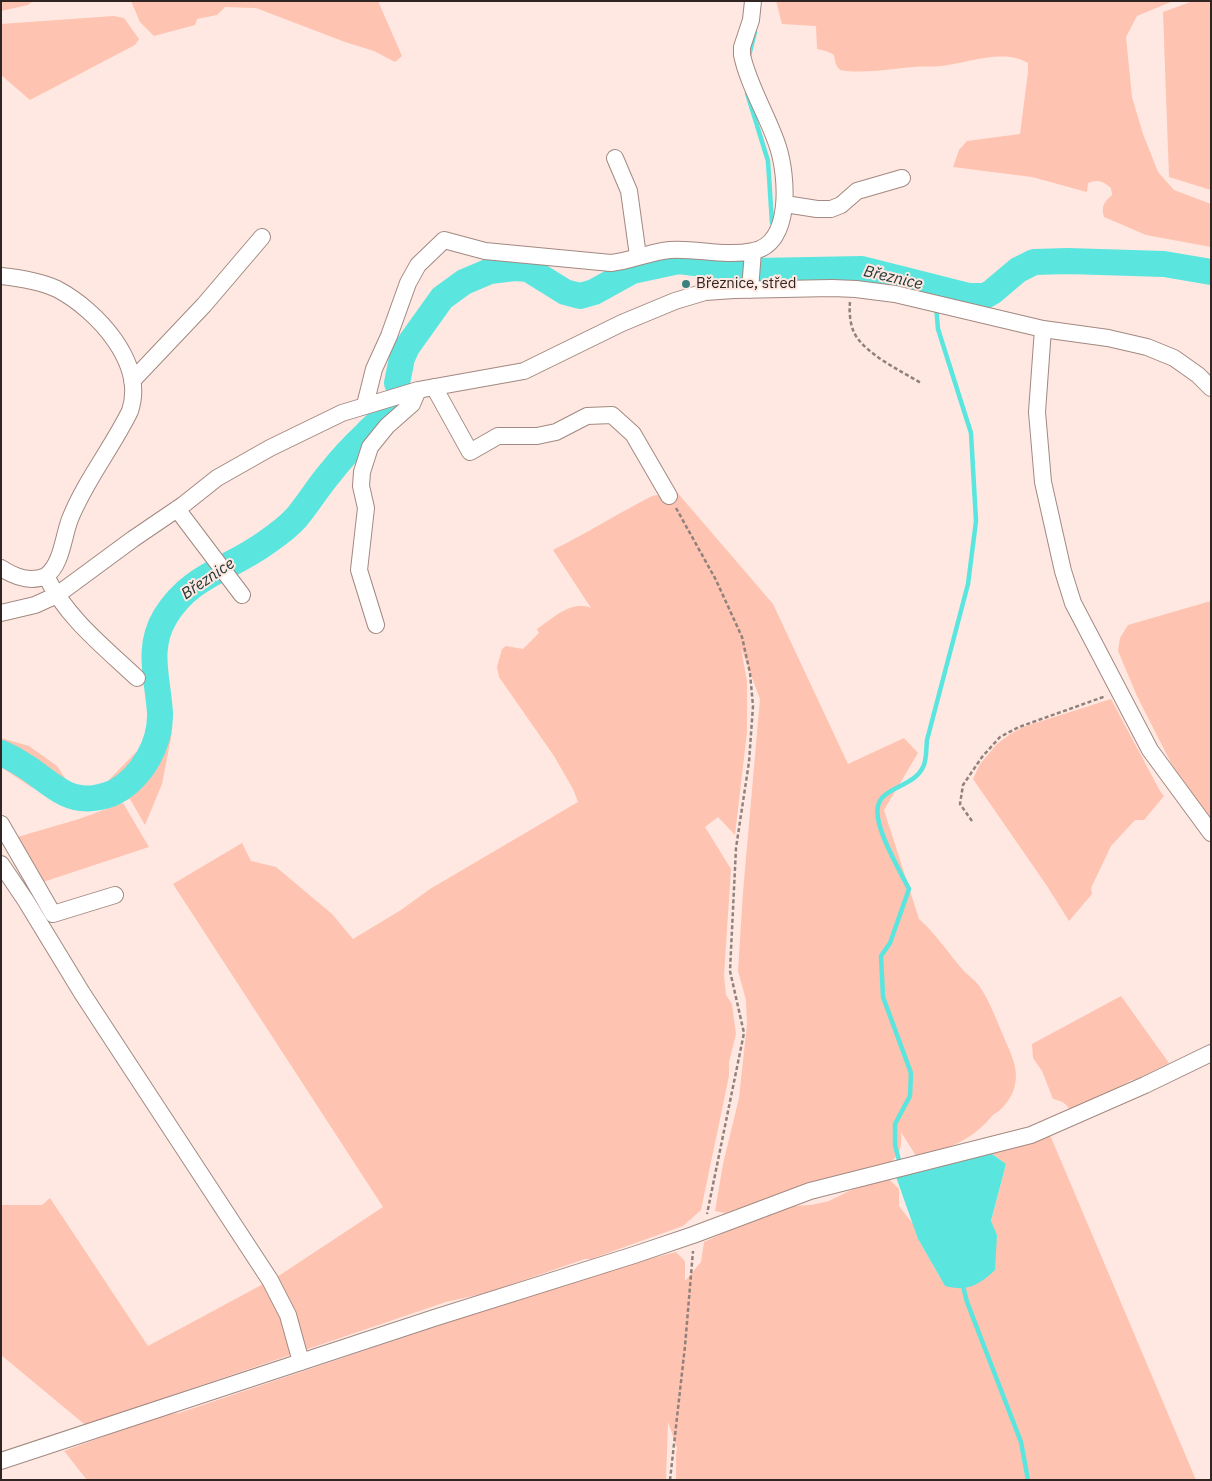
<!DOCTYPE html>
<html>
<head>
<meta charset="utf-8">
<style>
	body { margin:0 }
	#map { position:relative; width:1212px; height:1481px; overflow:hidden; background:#ffe8e1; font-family:"IBM Plex Sans",sans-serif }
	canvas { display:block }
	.frame { position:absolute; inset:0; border:2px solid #2f2522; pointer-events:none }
</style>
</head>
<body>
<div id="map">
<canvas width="1212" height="1481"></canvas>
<div class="frame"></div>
</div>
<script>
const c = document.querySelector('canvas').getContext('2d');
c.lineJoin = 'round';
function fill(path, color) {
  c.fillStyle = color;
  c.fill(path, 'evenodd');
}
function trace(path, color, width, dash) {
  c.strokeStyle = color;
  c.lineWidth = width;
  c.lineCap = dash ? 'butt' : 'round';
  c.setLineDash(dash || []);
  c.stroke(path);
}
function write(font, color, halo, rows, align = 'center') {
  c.font = font + ' "IBM Plex Sans",sans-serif';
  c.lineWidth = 4;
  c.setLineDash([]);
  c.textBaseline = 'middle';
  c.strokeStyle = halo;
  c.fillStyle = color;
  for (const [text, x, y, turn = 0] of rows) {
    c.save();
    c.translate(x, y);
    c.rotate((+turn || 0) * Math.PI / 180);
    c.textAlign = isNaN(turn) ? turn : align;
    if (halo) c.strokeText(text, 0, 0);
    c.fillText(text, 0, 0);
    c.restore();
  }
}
fill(new Path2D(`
	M1,1H33L28,5L1,11Z
	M131,1H378L402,56L395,62L374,51L345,42L256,8L225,7L217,15L197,19L195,25L154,36L140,22Z
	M776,1H1173L1137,16L1126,37L1132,97L1143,134L1158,172L1174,190L1211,204V247L1146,235L1104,217C1101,206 1104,202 1112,195L1111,188C1103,181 1098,179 1088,183L1087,192L1032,177L953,167L959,150L967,141L1020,134L1028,72V63C1004,48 967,63 941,66C932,67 923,66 914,67C890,69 864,74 840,70C828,57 845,55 817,49L816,26L782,24Z
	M1193,1H1211V190L1169,177L1163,12Z
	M114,16L124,18L139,39L135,45L30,100L1,75V24Z
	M675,490L773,604L848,764L904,738L918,753L884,810L919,919C936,934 948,953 964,971C969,976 976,981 980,987C990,1002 996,1019 1003,1035C1011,1055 1022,1072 1012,1094C1009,1099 1005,1106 1001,1109C998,1112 995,1113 992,1116C970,1142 948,1149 916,1156L901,1132C902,1146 901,1153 890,1163L815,1183L725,1213L715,1211L723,1164L739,1098L747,1024L746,1000L738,971L743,892L760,699L741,648L747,681V732L735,835L718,817L705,827L731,869L724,975L726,995L732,1004L736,1034L729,1062V1076L701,1210L683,1226L591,1259H585L486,1293L446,1302L149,1403L89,1428L1,1355V1205H42L50,1198L148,1346L280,1275L383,1207L173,884L242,843L251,861L276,867L332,914L353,939L401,910L430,889L578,802L573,789L554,756L499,677L497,667L502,649L506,646L523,649L539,633L537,629C552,619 572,599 591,608L553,550C587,533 619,513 652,496L657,495L662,498Z
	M1211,601V820L1171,763L1137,696L1118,651L1120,638L1128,625Z
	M1111,699L1160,791L1164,796L1144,820H1135L1111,846L1091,888L1092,894L1069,921L1047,886L973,779L980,764L997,744L1009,735L1023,727Z
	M150,717L168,718L172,733L162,784L145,825L130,799L99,807L73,806L31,787L1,767V738L29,746L57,766L73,790L105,784L141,747Z
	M123,803L149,847L40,883L14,838L79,819Z
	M1121,996L1169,1063L1138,1079L1131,1080L1125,1084L1070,1111C1067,1103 1061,1101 1053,1099L1042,1071L1033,1058L1032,1044Z
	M1050,1135L1196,1480H676V1453L677,1448L668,1422L666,1480H87L64,1451L162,1415L179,1413L523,1297L637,1262L676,1252L685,1261V1281L701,1262L704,1242L741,1225L794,1206L811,1205L829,1201L849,1191L888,1178L899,1189V1206L914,1225L918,1239L945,1286L997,1235L991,1222L1006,1164L992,1154Z`), '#fec3b1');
fill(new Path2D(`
	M992,1154L1006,1164L991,1221L997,1235L995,1270C979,1285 967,1292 945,1286L918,1239L895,1174Z`), '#5ae6df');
trace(new Path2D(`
	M749,56L755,32
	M747,93L768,161L772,223
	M758,271L766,261
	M934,288L935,299
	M900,1164L895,1145V1124L910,1096L911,1073L883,997L881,956L890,943L909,889C900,871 873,826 878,806C882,787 914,787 923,767C927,760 926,748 927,740L968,584L976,521L971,433L938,329L936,306
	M962,1282L967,1302L1021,1442L1028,1480`), '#5ae6df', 4.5);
trace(new Path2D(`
	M397,383L402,358L407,347L442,298L464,282L490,271L514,268L528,269L565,292L580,296L594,292L632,271L679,261L758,271L862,269L969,296H985L992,292L1018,270L1034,262L1068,261L1164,264L1211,272
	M1,753C10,757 19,762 28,768C49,782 66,802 94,798C101,797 109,795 115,792C142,777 161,744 160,713C158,679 146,649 165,617C191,574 229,570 267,542C277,535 288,527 296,518C308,504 318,487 330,473C341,459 353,446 366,434C375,424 388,416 393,403`), '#5ae6df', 26);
const minor = new Path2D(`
	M615,158L629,191L638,256
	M785,204L817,209H831L841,205L857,191L902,178
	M1,276C20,278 40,281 57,289C97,310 146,363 130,411C112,448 85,481 70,519C63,537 62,564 46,576C66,617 104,647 137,678
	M750,290L753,251
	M1043,329L1037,412L1043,482L1063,571L1073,603L1150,750L1211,833
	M132,381L204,305L262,237
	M434,387L470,452L498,436H537L556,432L587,416L612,415L633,434L669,496
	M365,405L374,369L389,336L408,283L418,265L444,240L485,251L611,263C631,261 649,252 670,250C697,248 725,257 753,251C793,244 787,175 778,147C768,116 749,87 742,55V47L751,20L753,1
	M177,509L242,595
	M1,568C15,577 30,583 46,576
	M1,613L35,605L57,595L133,539L183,505L217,478L270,448L342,413L418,390L524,371L622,323L675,301L705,292L734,290L832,288L856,289L895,294L1043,329L1108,338L1147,347L1174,358L1198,375L1211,388
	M376,625L359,570L366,508L361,486L362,472L370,447L387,426L412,404L418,390
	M1,824L53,914L115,895
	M1,864L26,901L82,993L270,1280L288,1315L301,1362
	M1,1461L434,1318L634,1255L693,1235L810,1191L1031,1135L1145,1085L1211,1053`);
trace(minor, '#a28981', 18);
trace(new Path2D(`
	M850,302C849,311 850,322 853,330C861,352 901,371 921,383
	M676,508L716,580L742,637L750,673L753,706L749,762L736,848L731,950L730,971L744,1033L707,1214
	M972,821L960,804L963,785L982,757L1000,737L1019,727L1106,696
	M670,1480L685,1346L693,1251`), '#91817c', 2.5, [4, 2.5]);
trace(minor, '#fff', 16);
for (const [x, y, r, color] of [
	[686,284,5,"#3b827e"]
]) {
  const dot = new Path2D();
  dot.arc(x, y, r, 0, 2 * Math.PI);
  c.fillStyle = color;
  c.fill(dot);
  trace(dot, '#ffe8e1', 2);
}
write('15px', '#2f2522', '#ffe8e1', [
	["Březnice, střed",696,284]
], 'left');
write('italic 16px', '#203837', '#ffe8e1', [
	["Březnice",893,278,13],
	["Březnice",208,579,-34]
]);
</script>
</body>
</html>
